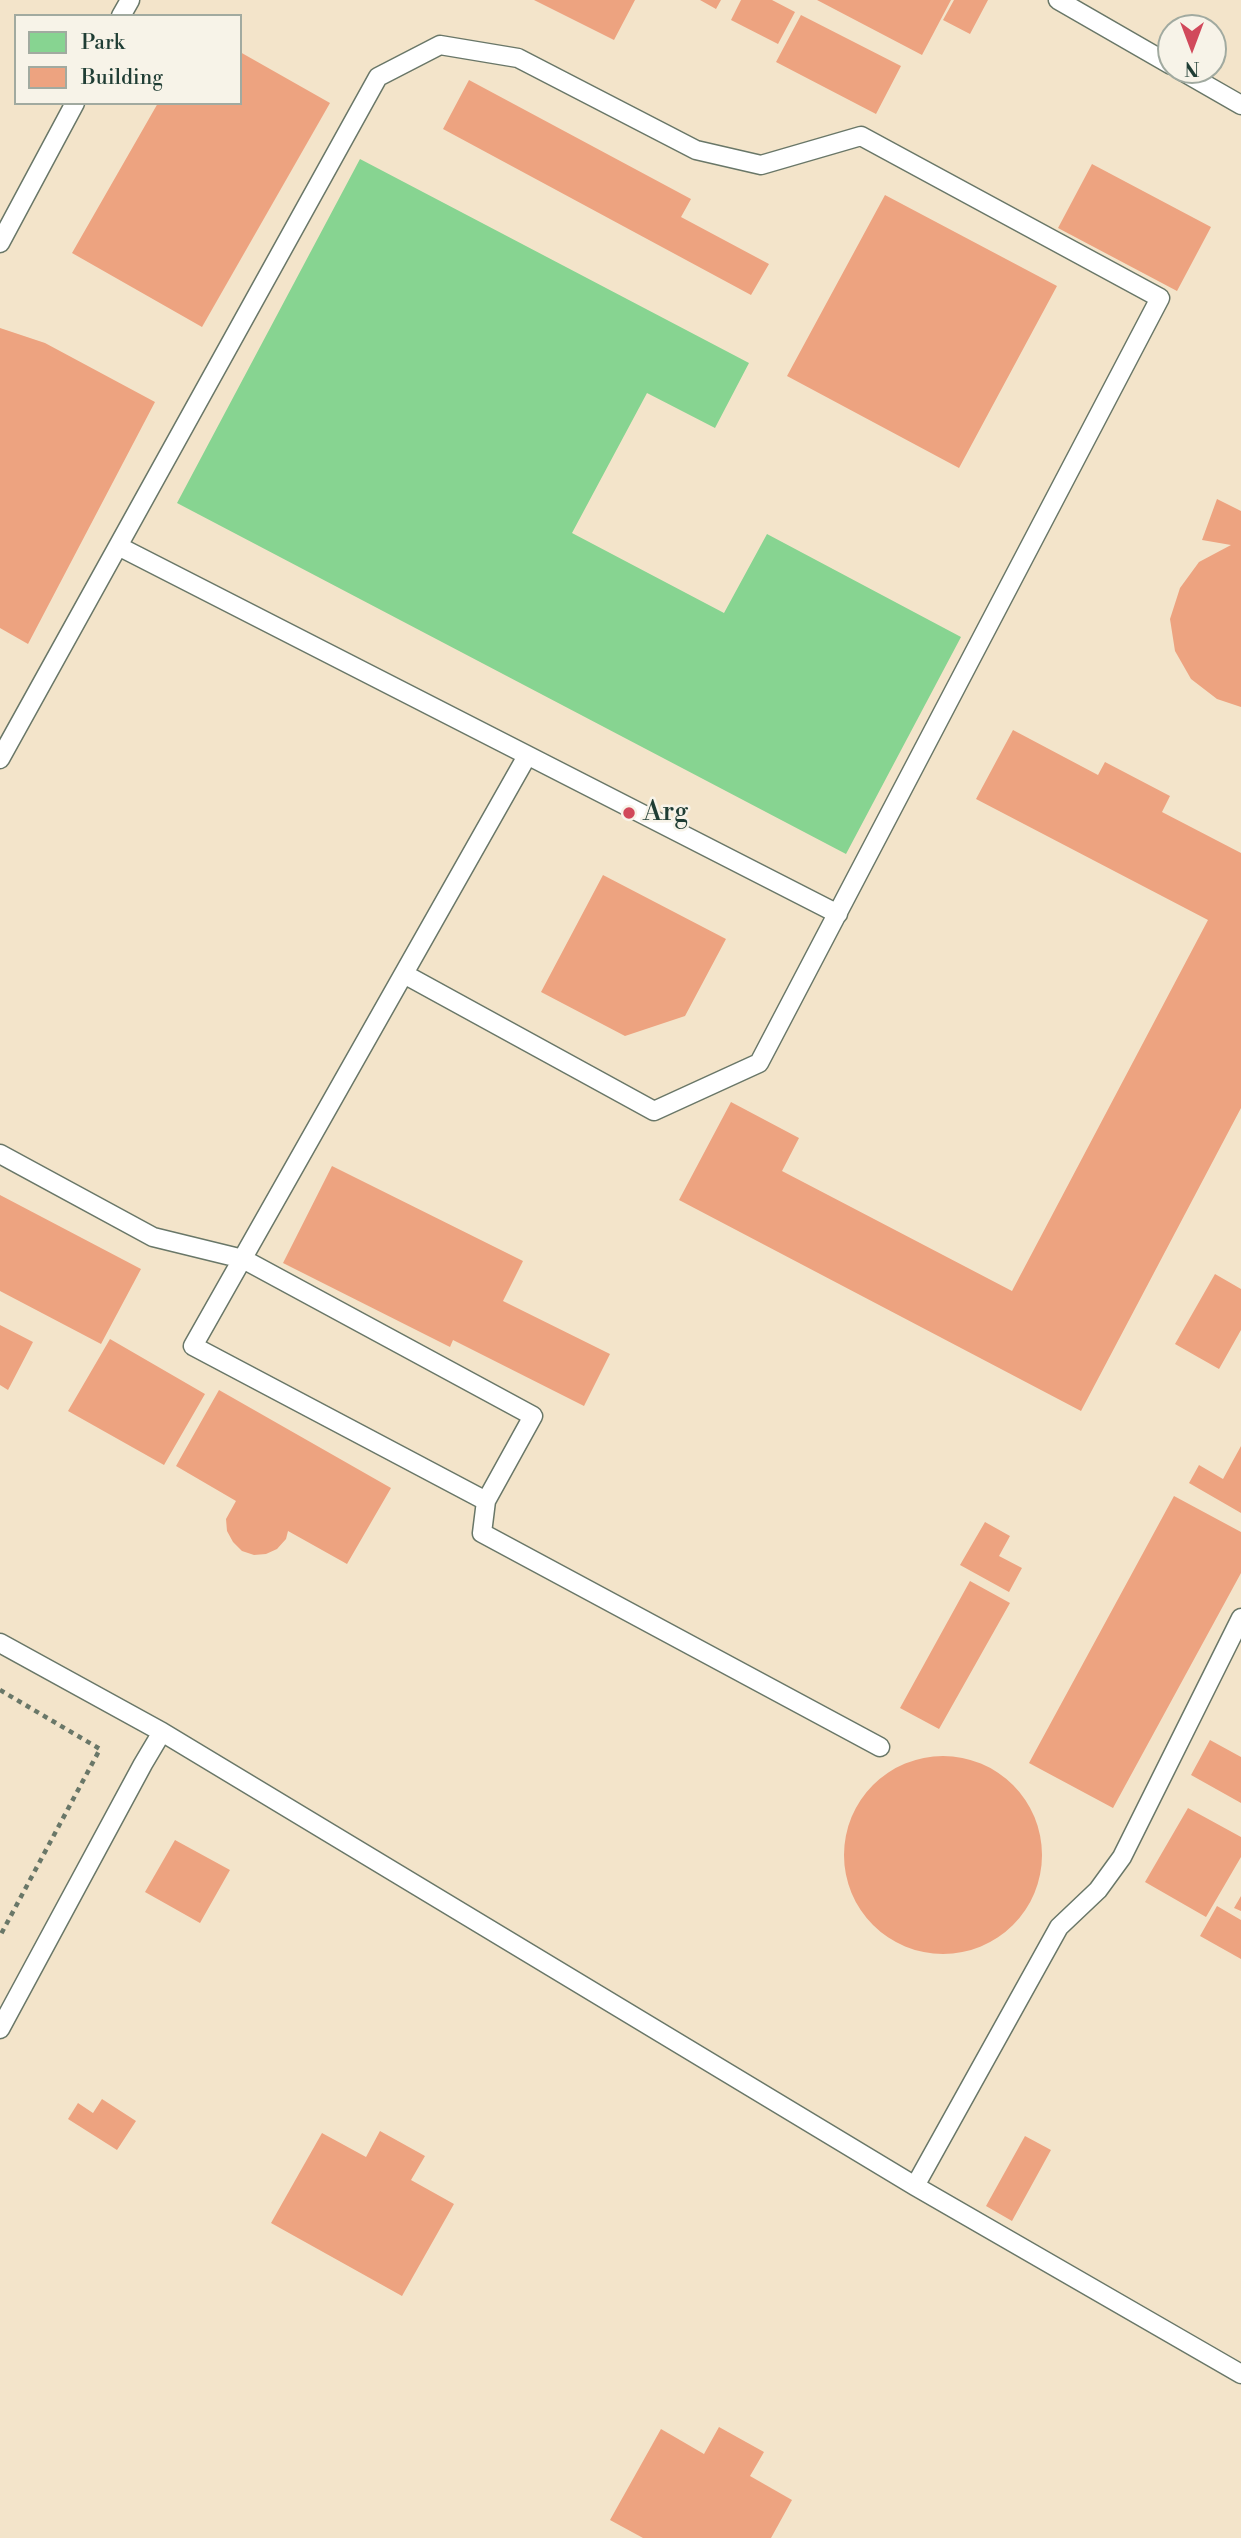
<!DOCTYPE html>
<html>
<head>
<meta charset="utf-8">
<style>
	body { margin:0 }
	#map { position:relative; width:1241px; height:2538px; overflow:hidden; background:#f3e4ca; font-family:"Libre Bodoni",serif }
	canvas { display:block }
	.legend { position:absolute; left:14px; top:14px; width:228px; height:91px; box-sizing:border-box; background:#f7f3e8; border:2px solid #a1aaa0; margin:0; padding:9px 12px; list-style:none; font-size:21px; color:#1f3d34 }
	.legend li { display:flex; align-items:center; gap:14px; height:35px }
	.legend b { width:35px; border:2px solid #a1aaa0 }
	.north { position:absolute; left:1157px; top:14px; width:70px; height:70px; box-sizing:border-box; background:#f7f3e8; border:2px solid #a1aaa0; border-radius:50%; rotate:180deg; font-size:19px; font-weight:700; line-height:28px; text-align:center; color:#1f3d34 }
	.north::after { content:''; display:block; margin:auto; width:24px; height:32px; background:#d1495b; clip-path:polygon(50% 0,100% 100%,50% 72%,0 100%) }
</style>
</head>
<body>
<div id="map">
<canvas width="1241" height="2538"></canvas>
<ul class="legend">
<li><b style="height:19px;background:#87d491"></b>Park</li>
<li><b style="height:19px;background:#eda380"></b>Building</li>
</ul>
<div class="north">N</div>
</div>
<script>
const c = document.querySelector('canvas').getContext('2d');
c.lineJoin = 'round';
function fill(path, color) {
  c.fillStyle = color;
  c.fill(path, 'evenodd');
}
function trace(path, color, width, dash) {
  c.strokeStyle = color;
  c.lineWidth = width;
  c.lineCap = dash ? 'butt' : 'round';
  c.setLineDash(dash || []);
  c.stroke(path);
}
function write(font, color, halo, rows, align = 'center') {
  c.font = font + ' "Libre Bodoni",serif';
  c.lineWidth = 5;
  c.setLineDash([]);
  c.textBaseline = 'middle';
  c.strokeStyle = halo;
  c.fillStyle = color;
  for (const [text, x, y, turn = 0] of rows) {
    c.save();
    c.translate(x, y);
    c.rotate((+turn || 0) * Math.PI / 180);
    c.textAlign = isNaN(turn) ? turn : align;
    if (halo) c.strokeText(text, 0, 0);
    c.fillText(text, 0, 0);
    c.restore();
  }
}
fill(new Path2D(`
	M360,159L749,363L715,428L647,393L572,533L724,613L767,534L961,637L846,854L177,503Z`), '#87d491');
fill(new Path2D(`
	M534,0H635L614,40Z
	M700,0H721L716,9Z
	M741,0H772L795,12L778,44L731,20Z
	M817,0H951L922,55Z
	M954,0H988L970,34L943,20Z
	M801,15L901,66L876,114L776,62Z
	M240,52L330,103L202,327L72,253L158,103H240Z
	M469,80L691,199L681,217L769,264L751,295L443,129Z
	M1092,164L1211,227L1177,291L1058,228Z
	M885,195L1057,286L959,468L787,376Z
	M0,328L45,343L155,402L28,644L0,628Z
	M1217,499L1241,511V707L1217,699L1191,679L1175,651L1170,619L1180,588L1199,562L1231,545L1202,540Z
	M1013,730L1098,775L1105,762L1170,796L1162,812L1241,853V1108L1081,1411L679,1200L731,1102L799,1138L782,1171L1012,1291L1208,920L976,799Z
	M603,875L726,939L685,1016L625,1036L541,992Z
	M332,1166L523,1261L503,1301L610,1354L584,1406L453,1340L450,1347L283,1263Z
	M0,1195L141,1269L101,1344L0,1291Z
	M1215,1274L1241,1289V1330L1219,1369L1175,1344Z
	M0,1325L33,1342L8,1390L0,1385Z
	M110,1339L205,1394L164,1465L68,1411Z
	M219,1390L391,1488L347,1564L288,1531L286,1539L277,1549L266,1554L254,1555L242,1551L233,1542L227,1531L226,1519L236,1501L176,1466Z
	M1241,1446V1513L1189,1483L1199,1465L1223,1479Z
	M1174,1496L1241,1532V1573L1113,1808L1029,1763Z
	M985,1522L1010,1536L999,1556L1022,1568L1009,1592L960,1565Z
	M970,1581L1010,1603L939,1729L900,1708Z
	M1210,1740L1241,1757V1803L1191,1775Z
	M844 1855a99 99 0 1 1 198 0a99 99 0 1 1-198 0Z
	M1188,1808L1241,1837V1857L1206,1917L1145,1882Z
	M175,1840L230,1870L200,1923L145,1892Z
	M1241,1896V1911L1234,1908Z
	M1217,1906L1241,1920V1959L1200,1936Z
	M102,2099L136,2121L117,2150L68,2119L78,2103L93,2113Z
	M380,2131L425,2156L411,2180L454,2204L402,2296L271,2223L322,2133L366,2157Z
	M1025,2136L1051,2150L1012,2221L986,2206Z
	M719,2427L764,2452L750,2476L792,2500L771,2538H643L610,2520L661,2429L704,2454Z`), '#eda380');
const lane = new Path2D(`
	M1058,0L1171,65
	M121,16L130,0
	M1180,70L1241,105
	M0,243L75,103
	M118,546L838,914
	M527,756L193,1346L486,1501L482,1533L880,1747
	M0,759L378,77L440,45L518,58L696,150L761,165L861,136L1160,298L759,1063L654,1111L404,974
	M0,1154L153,1237L243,1259L533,1416L486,1501
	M0,1643L162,1732L915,2186L1241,2374
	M0,2029L143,1764L162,1732
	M915,2186L1059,1927L1098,1890L1122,1857L1241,1618`);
trace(lane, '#697768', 21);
trace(new Path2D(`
	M0,1690L100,1749L0,1936`), '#697768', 4.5, [5, 5]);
trace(lane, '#fff', 18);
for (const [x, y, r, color] of [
	[629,813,7,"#d1495b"]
]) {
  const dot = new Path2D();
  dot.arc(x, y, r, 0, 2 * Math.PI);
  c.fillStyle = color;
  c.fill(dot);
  trace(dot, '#f7f3e8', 2.5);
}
write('28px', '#1f3d34', '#f7f3e8', [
	["Arg",643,813]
], 'left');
</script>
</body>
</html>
